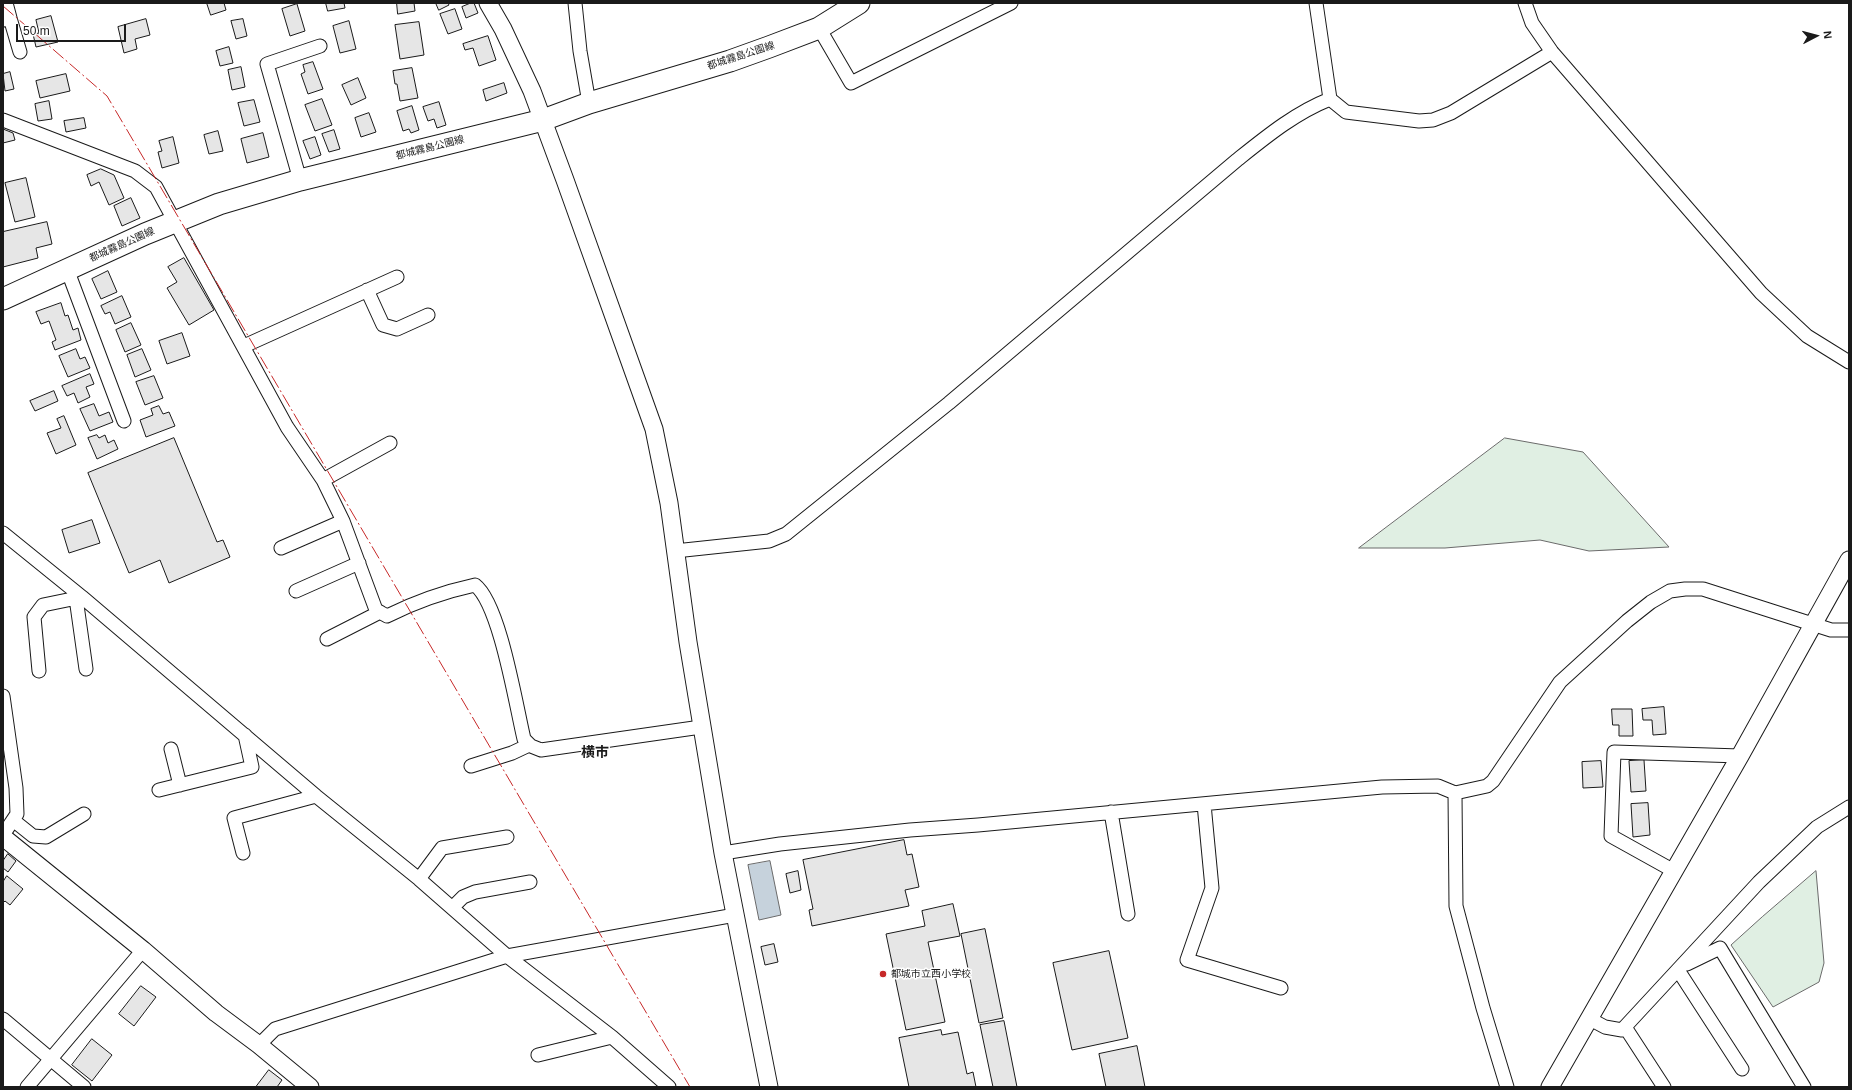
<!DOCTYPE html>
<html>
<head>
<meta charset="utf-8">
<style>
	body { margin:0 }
	#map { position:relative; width:1852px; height:1090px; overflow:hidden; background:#fff; font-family:Arial,sans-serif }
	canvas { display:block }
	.frame { position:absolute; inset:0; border:4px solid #1a1a1a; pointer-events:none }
	.north { position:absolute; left:1796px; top:16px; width:40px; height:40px; -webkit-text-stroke:3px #fff; paint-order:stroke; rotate:84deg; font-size:11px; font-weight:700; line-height:16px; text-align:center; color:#1a1a1a }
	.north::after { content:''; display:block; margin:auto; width:14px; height:18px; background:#1a1a1a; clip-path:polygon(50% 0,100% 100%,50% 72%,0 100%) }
	.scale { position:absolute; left:16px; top:24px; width:110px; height:18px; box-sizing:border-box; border:2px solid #1a1a1a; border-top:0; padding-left:5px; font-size:12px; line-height:14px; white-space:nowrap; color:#1a1a1a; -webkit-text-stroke:3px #fff; paint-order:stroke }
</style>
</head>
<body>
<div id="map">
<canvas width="1852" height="1090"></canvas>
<div class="frame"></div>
<div class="north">N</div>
<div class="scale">50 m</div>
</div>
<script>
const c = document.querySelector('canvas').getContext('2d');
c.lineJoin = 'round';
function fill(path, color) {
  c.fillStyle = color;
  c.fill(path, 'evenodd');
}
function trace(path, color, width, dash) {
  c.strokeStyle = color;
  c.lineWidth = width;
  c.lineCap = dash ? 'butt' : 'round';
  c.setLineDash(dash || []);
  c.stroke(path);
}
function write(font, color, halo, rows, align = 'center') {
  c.font = font + ' Arial,"Noto Sans JP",sans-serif';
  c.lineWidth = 3;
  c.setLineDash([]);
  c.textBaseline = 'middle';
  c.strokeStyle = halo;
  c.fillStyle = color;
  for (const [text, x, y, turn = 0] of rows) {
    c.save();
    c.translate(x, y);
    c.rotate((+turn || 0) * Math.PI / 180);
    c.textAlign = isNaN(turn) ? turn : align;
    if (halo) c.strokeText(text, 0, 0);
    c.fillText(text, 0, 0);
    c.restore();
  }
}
const green = new Path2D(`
	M1505,438L1583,452L1669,547L1589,551L1540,540L1445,548H1359Z
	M1816,871L1824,963L1819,982L1773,1007L1731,945L1762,917Z`);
fill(green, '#e0efe3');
trace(green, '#6a6a6a', 1);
const water = new Path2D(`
	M770,861L781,915L759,920L748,865Z`);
fill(water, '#c6d2dc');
trace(water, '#6a6a6a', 1);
const building = new Path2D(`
	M207,3H224L226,10L211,15Z
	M326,3H344L345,8L328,11Z
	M397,3H414L415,11L398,14Z
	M436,3H448L449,5L439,10Z
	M471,3H474L478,13L466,18L462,7Z
	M297,4L305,31L290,36L282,9Z
	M455,9L462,29L448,34L440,14Z
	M51,16L58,42L36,47L33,34L39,33L36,20Z
	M146,19L150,35L135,39L137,49L124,53L118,27Z
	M243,19L247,36L236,39L231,21Z
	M349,21L356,49L340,53L333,26Z
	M419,22L424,55L400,59L395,25Z
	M488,36L496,60L479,66L473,48L465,50L463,44Z
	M229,47L233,63L220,66L216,51Z
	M313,62L323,89L308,94L301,74L305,72L303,65Z
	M241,67L245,87L232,90L228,70Z
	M412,68L418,98L400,101L397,84H395L393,71Z
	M10,72L14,89L5,91L3,74Z
	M66,74L70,91L40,98L36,81Z
	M358,78L366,98L351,105L342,85Z
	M504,83L507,93L486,101L483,90Z
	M322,99L332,125L315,131L305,105Z
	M254,100L260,122L244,126L238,103Z
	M49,101L52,119L38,121L35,104Z
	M439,102L446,125L437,128L434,119L428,121L423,107Z
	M412,106L419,130L411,133L409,129L403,131L397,111Z
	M369,113L376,132L361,137L355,118Z
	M84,118L86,128L66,132L64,121Z
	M3,129L13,133L15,140L3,143Z
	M334,130L340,149L329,152L322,134Z
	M218,131L223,151L209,154L204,135Z
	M263,133L269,157L247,163L241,139Z
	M173,137L179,163L162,168L158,152L162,151L159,141Z
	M315,137L321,155L310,159L303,141Z
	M101,169L114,175L124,198L109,205L99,182L91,186L87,175Z
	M26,178L35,217L15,222L5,183Z
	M131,198L140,218L122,226L114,206Z
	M47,222L52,244L36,248L38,258L3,267V232Z
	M184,258L214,310L189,325L167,288L177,282L168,267Z
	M108,271L117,292L101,299L92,279Z
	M122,296L131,317L115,324L110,312L105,314L101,306Z
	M61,303L65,316L68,315L73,330L78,328L81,340L55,350L52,342L56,340L49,321L41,324L36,312Z
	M131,323L141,345L125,352L116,330Z
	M182,333L190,356L167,364L159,341Z
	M76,349L80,359L85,357L90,368L68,377L59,356Z
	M142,349L151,370L135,377L127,355Z
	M90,374L94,384L86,387L90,397L78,403L74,393L67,396L62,386Z
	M154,376L163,398L145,405L136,382Z
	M54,391L58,401L35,411L30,401Z
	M94,404L99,416L109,412L113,422L90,431L80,409Z
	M159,406L163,414L169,412L175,426L146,437L140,420L153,415L151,409Z
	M64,416L76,445L56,454L47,433L61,428L57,419Z
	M97,435L99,438L105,435L108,443L114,440L118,449L97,459L88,438Z
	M174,438L217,542L223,540L230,557L169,583L160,560L129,573L88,473Z
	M92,520L100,543L69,553L62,530Z
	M1664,707L1666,734L1653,735L1652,720H1643L1642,709Z
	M1612,709H1632L1633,736H1619V725H1613Z
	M1644,760L1646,791L1631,792L1629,761Z
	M1601,761L1603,787L1583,788L1582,762Z
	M1648,803L1650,835L1633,837L1631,804Z
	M904,840L907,855L912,854L919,887L905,890L909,906L812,926L809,910L813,909L803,860Z
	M8,854L16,861L8,872L3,868V861Z
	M798,871L801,890L790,893L786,874Z
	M7,876L23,889L10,905L5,901L3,903V882Z
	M953,904L960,936L928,942L945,1022L906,1030L886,934L925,926L922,911Z
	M985,929L1003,1018L979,1023L961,934Z
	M774,944L778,962L765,965L761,947Z
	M1109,951L1128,1038L1072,1050L1053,963Z
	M141,986L156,997L134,1026L119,1014Z
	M1004,1021L1017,1087H993L980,1025Z
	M941,1030L942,1035L958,1032L967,1074L973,1072L976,1087H909L899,1038Z
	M92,1039L112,1055L92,1081L72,1065Z
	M1137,1046L1145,1087H1106L1099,1054Z
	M269,1070L282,1080L277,1087H256Z`);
fill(building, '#e6e6e6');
trace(building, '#1a1a1a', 1);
const minor = new Path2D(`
	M575,3L580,51L589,103
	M1316,3L1330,99
	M1525,3L1532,23L1552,52L1761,293L1807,336L1849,362
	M10,18L20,52
	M3,20L10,18L6,3
	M819,28L851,83L1011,3
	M3,120L135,171L156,187L287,427L323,480L343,521L376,610L387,616C417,601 443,592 475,585C500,604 516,706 524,739L531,746L541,750L701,727
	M300,180L267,64L320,46
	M67,269L124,421
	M367,290L383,325L397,329L428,315
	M244,346L397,277
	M323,480L390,443
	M3,533L82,597L316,796L419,879L507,956L612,1037L669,1087
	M281,548L343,521
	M675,551L769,541L786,534L949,403L1237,160C1267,136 1295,113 1330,99L1346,112L1419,121L1433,120L1451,113L1552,52
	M296,591L359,563
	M76,598L86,669
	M327,639L380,612
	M39,671L34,617L43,605L82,597
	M3,696L16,788L17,814L3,835
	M171,749L180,785
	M471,766L512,753L529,745
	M159,790L252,767L245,735
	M1455,793L1456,906L1483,1008L1507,1087
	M1204,804L1212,888L1187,960L1281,988
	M1111,812L1128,914
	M13,820L33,836L46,837L84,814
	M243,853L234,818L316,796
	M723,853L780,844L910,830L978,825L1382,787L1438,786L1455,793L1487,786L1493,781L1560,682L1627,621L1651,602L1670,591L1685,589H1703L1831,630H1849
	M1674,871L1611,836L1614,752L1740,756
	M419,879L442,848L507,837
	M452,908L463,897L475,892L530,882
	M1687,964L1720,948L1804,1087
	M1678,970L1742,1069
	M3,1019L84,1087
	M1590,1019L1605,1027L1622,1030L1759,882L1817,827L1849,807
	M1625,1027L1664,1087
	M259,1045L275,1029L507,956L735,915
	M538,1055L612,1037
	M27,1087L143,950`);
const tertiary = new Path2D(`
	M488,3L503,29L532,91L565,180L654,429L669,503L688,642L723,853L769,1087
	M3,837L143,950L216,1013L259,1045L310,1087
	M1550,1087L1740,756L1849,560`);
const primary = new Path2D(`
	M3,299L145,234L219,204L300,180L543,120L589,103L730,61L769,47L819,28L859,3`);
trace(minor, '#1a1a1a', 15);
trace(tertiary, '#1a1a1a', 19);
trace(primary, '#1a1a1a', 23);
trace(minor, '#fff', 13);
trace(tertiary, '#fff', 17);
trace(primary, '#fff', 21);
trace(new Path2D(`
	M3,6L107,96L690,1087`), '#c62828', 1, [14, 3, 2, 3]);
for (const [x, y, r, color] of [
	[883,974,4,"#c62828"]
]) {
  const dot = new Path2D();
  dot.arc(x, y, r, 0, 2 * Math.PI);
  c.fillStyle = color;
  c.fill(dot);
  trace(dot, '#fff', 1.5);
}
write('10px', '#1a1a1a', '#fff', [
	["都城霧島公園線",741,56,-18],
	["都城霧島公園線",430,148,-14],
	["都城霧島公園線",122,245,-24]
]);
write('10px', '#1a1a1a', '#fff', [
	["都城市立西小学校",891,974]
], 'left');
write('bold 14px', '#1a1a1a', '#fff', [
	["横市",595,753]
]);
</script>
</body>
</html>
